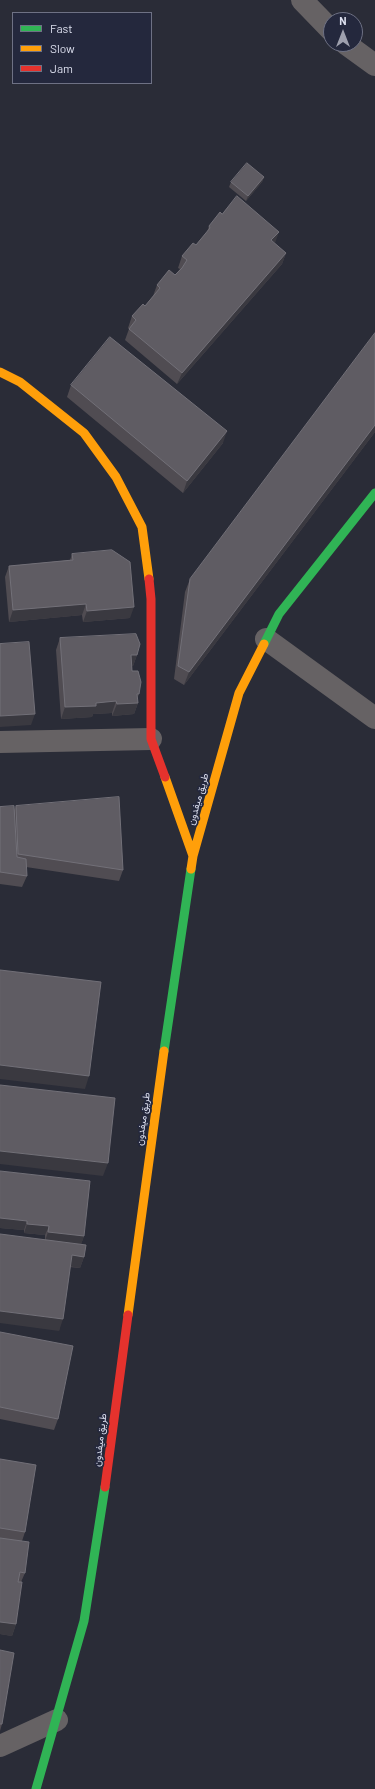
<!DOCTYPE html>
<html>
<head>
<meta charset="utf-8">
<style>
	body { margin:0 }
	#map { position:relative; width:375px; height:1789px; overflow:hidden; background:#2a2c37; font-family:Barlow,sans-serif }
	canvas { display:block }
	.legend { position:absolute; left:12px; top:12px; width:140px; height:72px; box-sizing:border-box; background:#24283d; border:1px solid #6e7184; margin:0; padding:5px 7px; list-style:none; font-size:12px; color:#dcdfee }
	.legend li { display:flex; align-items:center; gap:8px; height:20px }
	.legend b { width:20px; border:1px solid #6e7184 }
	.north { position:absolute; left:323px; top:12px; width:40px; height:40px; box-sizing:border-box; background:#24283d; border:1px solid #6e7184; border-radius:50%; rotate:0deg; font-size:11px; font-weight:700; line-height:16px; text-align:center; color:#dcdfee }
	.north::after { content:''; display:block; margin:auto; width:14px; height:18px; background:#9ea0ae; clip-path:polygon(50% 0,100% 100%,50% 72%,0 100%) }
</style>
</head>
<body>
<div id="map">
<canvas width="375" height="1789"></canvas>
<ul class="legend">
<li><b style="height:5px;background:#30b455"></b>Fast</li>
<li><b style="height:5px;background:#ff9f0a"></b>Slow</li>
<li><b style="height:5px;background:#e5322d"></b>Jam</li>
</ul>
<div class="north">N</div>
</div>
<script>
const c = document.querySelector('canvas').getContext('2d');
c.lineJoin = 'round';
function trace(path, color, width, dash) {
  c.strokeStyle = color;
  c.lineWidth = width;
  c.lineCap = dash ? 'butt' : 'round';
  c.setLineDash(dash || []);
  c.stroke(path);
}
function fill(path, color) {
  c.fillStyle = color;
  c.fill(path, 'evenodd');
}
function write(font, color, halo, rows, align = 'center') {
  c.font = font + ' Barlow,Vazirmatn,sans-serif';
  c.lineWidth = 3.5;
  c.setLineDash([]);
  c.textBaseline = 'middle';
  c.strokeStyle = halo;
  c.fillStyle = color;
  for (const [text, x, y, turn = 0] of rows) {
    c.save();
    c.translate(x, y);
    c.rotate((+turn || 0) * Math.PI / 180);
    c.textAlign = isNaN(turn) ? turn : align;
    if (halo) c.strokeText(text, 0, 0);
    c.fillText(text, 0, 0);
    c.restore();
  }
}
trace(new Path2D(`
	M302,0L331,30
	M346,44L375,65
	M266,639L375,718
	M0,742L151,739
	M0,1746L57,1720`), '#666264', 22);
trace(new Path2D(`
	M264,644L279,614L375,493
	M164,1051L191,869
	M36,1789L84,1621L105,1487`), '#30b455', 9);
trace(new Path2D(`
	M0,372L20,382L84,433L116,477L142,527L149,579
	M165,777L193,856
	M191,869L193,856L239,693L264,644
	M128,1315L164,1051`), '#ff9f0a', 9);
trace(new Path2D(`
	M149,579L151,599V739L165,777
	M105,1487L128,1315`), '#e5322d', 9);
fill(new Path2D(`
	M264,177L262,182L246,201L229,187L231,182Z
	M209,226L274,243L286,253L282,264L177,384L125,340L129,329L128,328L132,316L145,306L153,296L157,285L175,275L180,269L178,268L182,256L196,245L207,232Z
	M375,333V432L184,685L174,679L185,592L190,579Z
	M71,385L223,443L183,493L67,397Z
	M72,554L130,618L83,622L82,615L9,622L5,577L9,566L70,560Z
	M60,638L137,655L133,666H132V671L139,694L137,699L138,703L134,714L112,716V713L93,714L92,717L61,719L56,650Z
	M16,806L123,870L119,881L26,867L27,876L22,887L0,884V807L14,810Z
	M0,1171L84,1236L81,1244L84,1257L80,1268L70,1267L59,1331L45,1240V1235L24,1233V1230L0,1228Z
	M0,1332L58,1419L54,1430L0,1419Z
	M0,1459L25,1532L22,1541L25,1573L21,1582L16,1624L12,1636L0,1634Z
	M0,1650L2,1724L0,1731Z`), '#504c52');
fill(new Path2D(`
	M264,177L262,182L246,201L248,196Z
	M279,232L275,243L271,240Z
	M286,253L282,264L177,384L182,373Z
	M375,425V432L184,685L189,672Z
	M227,431L223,443L183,493L187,481Z
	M86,604L82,615L9,622L13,610Z
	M134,607L130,618L83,622L87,611Z
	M131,655H137L133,666L127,667Z
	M137,694H139L136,703H138L134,714L112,716L117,704Z
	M116,701L112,713L93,714L92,717L61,719L65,707L96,703Z
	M35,714L31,725L0,727V716Z
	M0,1065L89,1076L85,1089L0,1079Z
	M0,1151L108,1163L103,1176L0,1164Z
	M0,1218L27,1221L24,1230L0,1228Z
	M27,1224L49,1226L45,1235L24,1233Z
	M48,1232L84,1236L81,1245L45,1241Z
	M72,1255L84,1257L80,1268L68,1266Z
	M0,1311L63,1319L59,1331L0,1323Z
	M0,1622L16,1624L12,1636L0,1634Z`), '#3a3940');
const building = new Path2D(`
	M247,163L264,177L248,196L231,182Z
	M237,196L279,232L271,240L286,253L182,373L129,329L136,320L132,316L143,304L145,306L160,288L157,285L169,270L175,275L182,268L187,260L182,256L193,243L196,245L210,228L209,226L220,212L222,214Z
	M375,333V425L189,672L178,666L190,579Z
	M110,337L227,431L187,481L71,385Z
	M112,550L130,562L134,607L87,611L86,604L13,610L9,566L73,560L72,554Z
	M136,634L140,644L137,655H131L132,671H138L141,682L139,694H137L138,703L117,704L116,701L96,703V706L65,707L60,638Z
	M29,642L35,714L0,716V644Z
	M119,797L123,870L18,854L16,806Z
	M14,806L17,857L26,859L27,876L0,872V807Z
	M0,970L101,982L89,1076L0,1065Z
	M0,1085L115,1098L108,1163L0,1151Z
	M0,1171L90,1181L84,1236L48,1232L49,1226L27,1224V1221L0,1218Z
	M0,1234L86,1245L84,1257L72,1255L63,1319L0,1311Z
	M0,1332L73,1346L58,1419L0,1407Z
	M0,1459L36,1465L25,1532L0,1528Z
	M0,1538L29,1542L25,1573L20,1572L18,1582H22L16,1624L0,1622Z
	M0,1650L14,1653L2,1724H0Z`);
fill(building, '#5f5c63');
trace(building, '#727078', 1);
write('10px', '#dcdfee', '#24283d', [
	["طريق ميفدون",198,799,-74],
	["طريق ميفدون",143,1119,-82],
	["طريق ميفدون",100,1440,-83]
]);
</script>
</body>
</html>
